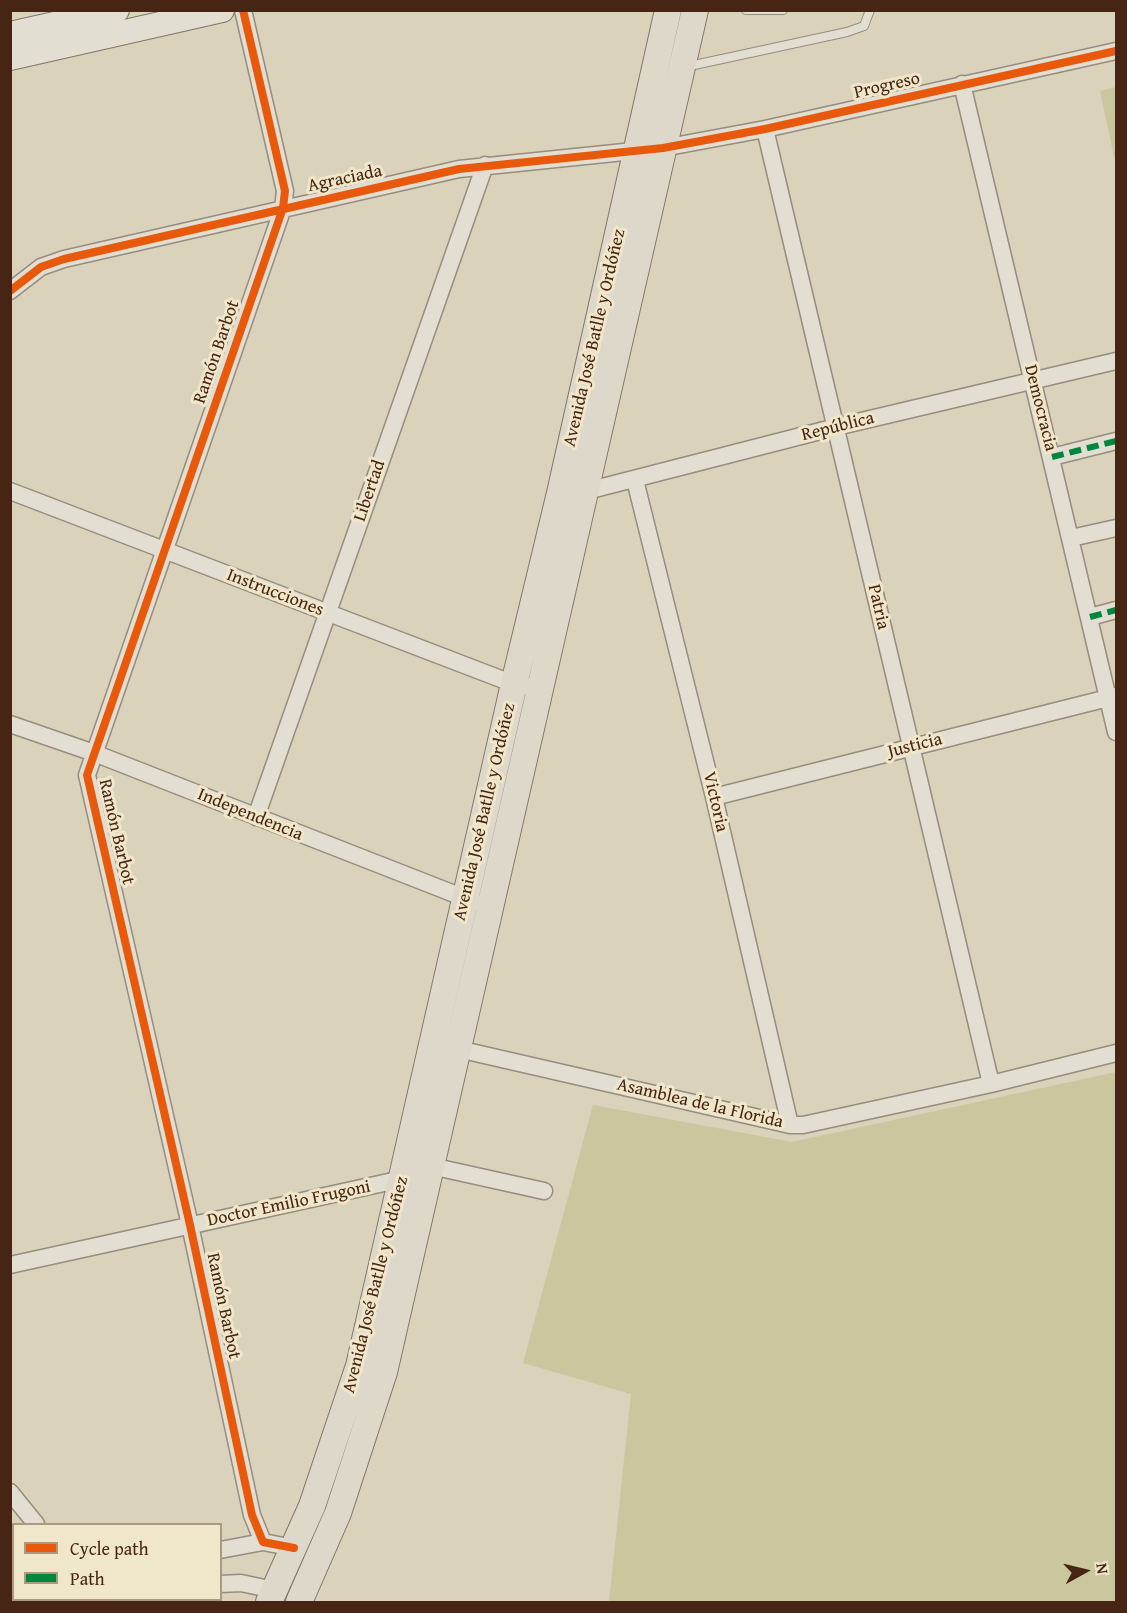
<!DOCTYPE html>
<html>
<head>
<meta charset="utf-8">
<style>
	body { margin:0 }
	#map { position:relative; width:1127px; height:1613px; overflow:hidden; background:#dad2ba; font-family:"Gentium Book Plus",serif }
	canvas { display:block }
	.frame { position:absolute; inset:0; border:12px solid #472515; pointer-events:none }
	.legend { position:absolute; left:12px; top:1523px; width:210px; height:78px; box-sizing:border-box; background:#f0e6c9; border:2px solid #ac9981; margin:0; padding:8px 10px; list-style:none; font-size:18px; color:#472515 }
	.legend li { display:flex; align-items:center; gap:12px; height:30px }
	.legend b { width:30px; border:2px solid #ac9981 }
	.north { position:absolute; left:1055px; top:1541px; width:60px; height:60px; -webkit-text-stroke:4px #f0e6c9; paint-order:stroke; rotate:82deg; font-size:16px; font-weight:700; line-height:24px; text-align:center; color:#472515 }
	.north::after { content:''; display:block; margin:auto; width:21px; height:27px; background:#472515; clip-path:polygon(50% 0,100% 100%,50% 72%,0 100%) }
</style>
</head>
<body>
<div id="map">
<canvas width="1127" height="1613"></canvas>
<div class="frame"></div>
<ul class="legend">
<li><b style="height:8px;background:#e8590c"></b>Cycle path</li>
<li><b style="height:8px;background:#00873e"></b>Path</li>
</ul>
<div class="north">N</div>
</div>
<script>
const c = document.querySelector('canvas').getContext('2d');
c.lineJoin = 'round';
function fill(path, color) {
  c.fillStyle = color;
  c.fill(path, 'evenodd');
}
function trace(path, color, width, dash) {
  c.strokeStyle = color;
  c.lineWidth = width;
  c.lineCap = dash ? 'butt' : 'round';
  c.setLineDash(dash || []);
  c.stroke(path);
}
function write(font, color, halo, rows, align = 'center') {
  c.font = font + ' "Gentium Book Plus",serif';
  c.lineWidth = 6;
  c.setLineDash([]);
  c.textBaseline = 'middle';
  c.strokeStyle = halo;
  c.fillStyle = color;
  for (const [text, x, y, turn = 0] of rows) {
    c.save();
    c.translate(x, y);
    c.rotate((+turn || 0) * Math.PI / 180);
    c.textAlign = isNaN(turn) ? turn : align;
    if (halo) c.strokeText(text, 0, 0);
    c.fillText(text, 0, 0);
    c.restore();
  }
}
fill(new Path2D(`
	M1116,87V166L1100,91Z
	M1116,1072V1602H609L631,1394L523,1363L593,1105L792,1142Z`), '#cac69d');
const lane = new Path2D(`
	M746,10H783
	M685,67L847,32L864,26L870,10`);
const street = new Path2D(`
	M243,10L285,191L283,208L87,775L190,1225L252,1515L263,1542L294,1548
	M962,84L1116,732
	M765,129L991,1084
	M10,291L41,267L64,259L459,169L663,148L765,129L1116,51
	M1052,457L1116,441
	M635,480L714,797L790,1125
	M10,491L514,684L541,689
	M579,493L836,427L1116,361
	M1071,538L1116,528
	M1090,617L1116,610
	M10,724L94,753L475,902
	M714,797L1116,696
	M256,817L485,165
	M458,1049L790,1125H803L991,1084L1116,1053
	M431,1166L544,1191
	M10,1265L402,1179L409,1181
	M10,1492L36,1524
	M10,1540L14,1544
	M220,1550L263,1542
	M220,1584L241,1583L274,1590
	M97,1600H134`);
const secondary = new Path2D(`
	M10,34L117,10
	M10,58L222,10`);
const primary = new Path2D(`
	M269,1602L312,1506L359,1366L514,684L560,493L668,10
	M299,1602L338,1513L384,1372L695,10`);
trace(lane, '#968d7e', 10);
trace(street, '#968d7e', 19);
trace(secondary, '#807668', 26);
trace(primary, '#807668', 28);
trace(lane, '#e2ded2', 8);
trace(street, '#e2ded2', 16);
trace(secondary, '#e2ded2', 24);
trace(primary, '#ddd8ca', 26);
trace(new Path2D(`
	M1052,457L1116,441
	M1090,617L1116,610`), '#00873e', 6, [12, 6]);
trace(new Path2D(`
	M243,10L285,191L283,208L87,775L190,1225L252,1515L263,1542L294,1548
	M10,291L41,267L64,259L459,169L663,148L765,129L1116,51`), '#e8590c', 8);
write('18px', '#472515', '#f0e6c9', [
	["Progreso",887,86,-13],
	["Agraciada",345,179,-12],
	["Avenida José Batlle y Ordóñez",595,338,-77],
	["Ramón Barbot",217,352,-71],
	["Democracia",1040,408,76],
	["República",838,427,-14],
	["Libertad",370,491,-71],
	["Instrucciones",275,593,21],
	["Patria",878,607,77],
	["Justicia",915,746,-14],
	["Victoria",715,802,77],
	["Avenida José Batlle y Ordóñez",485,812,-77],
	["Independencia",250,815,22],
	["Ramón Barbot",116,832,77],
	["Asamblea de la Florida",700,1104,13],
	["Doctor Emilio Frugoni",289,1204,-12],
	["Avenida José Batlle y Ordóñez",376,1285,-76],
	["Ramón Barbot",223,1306,78]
]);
</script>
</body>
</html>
